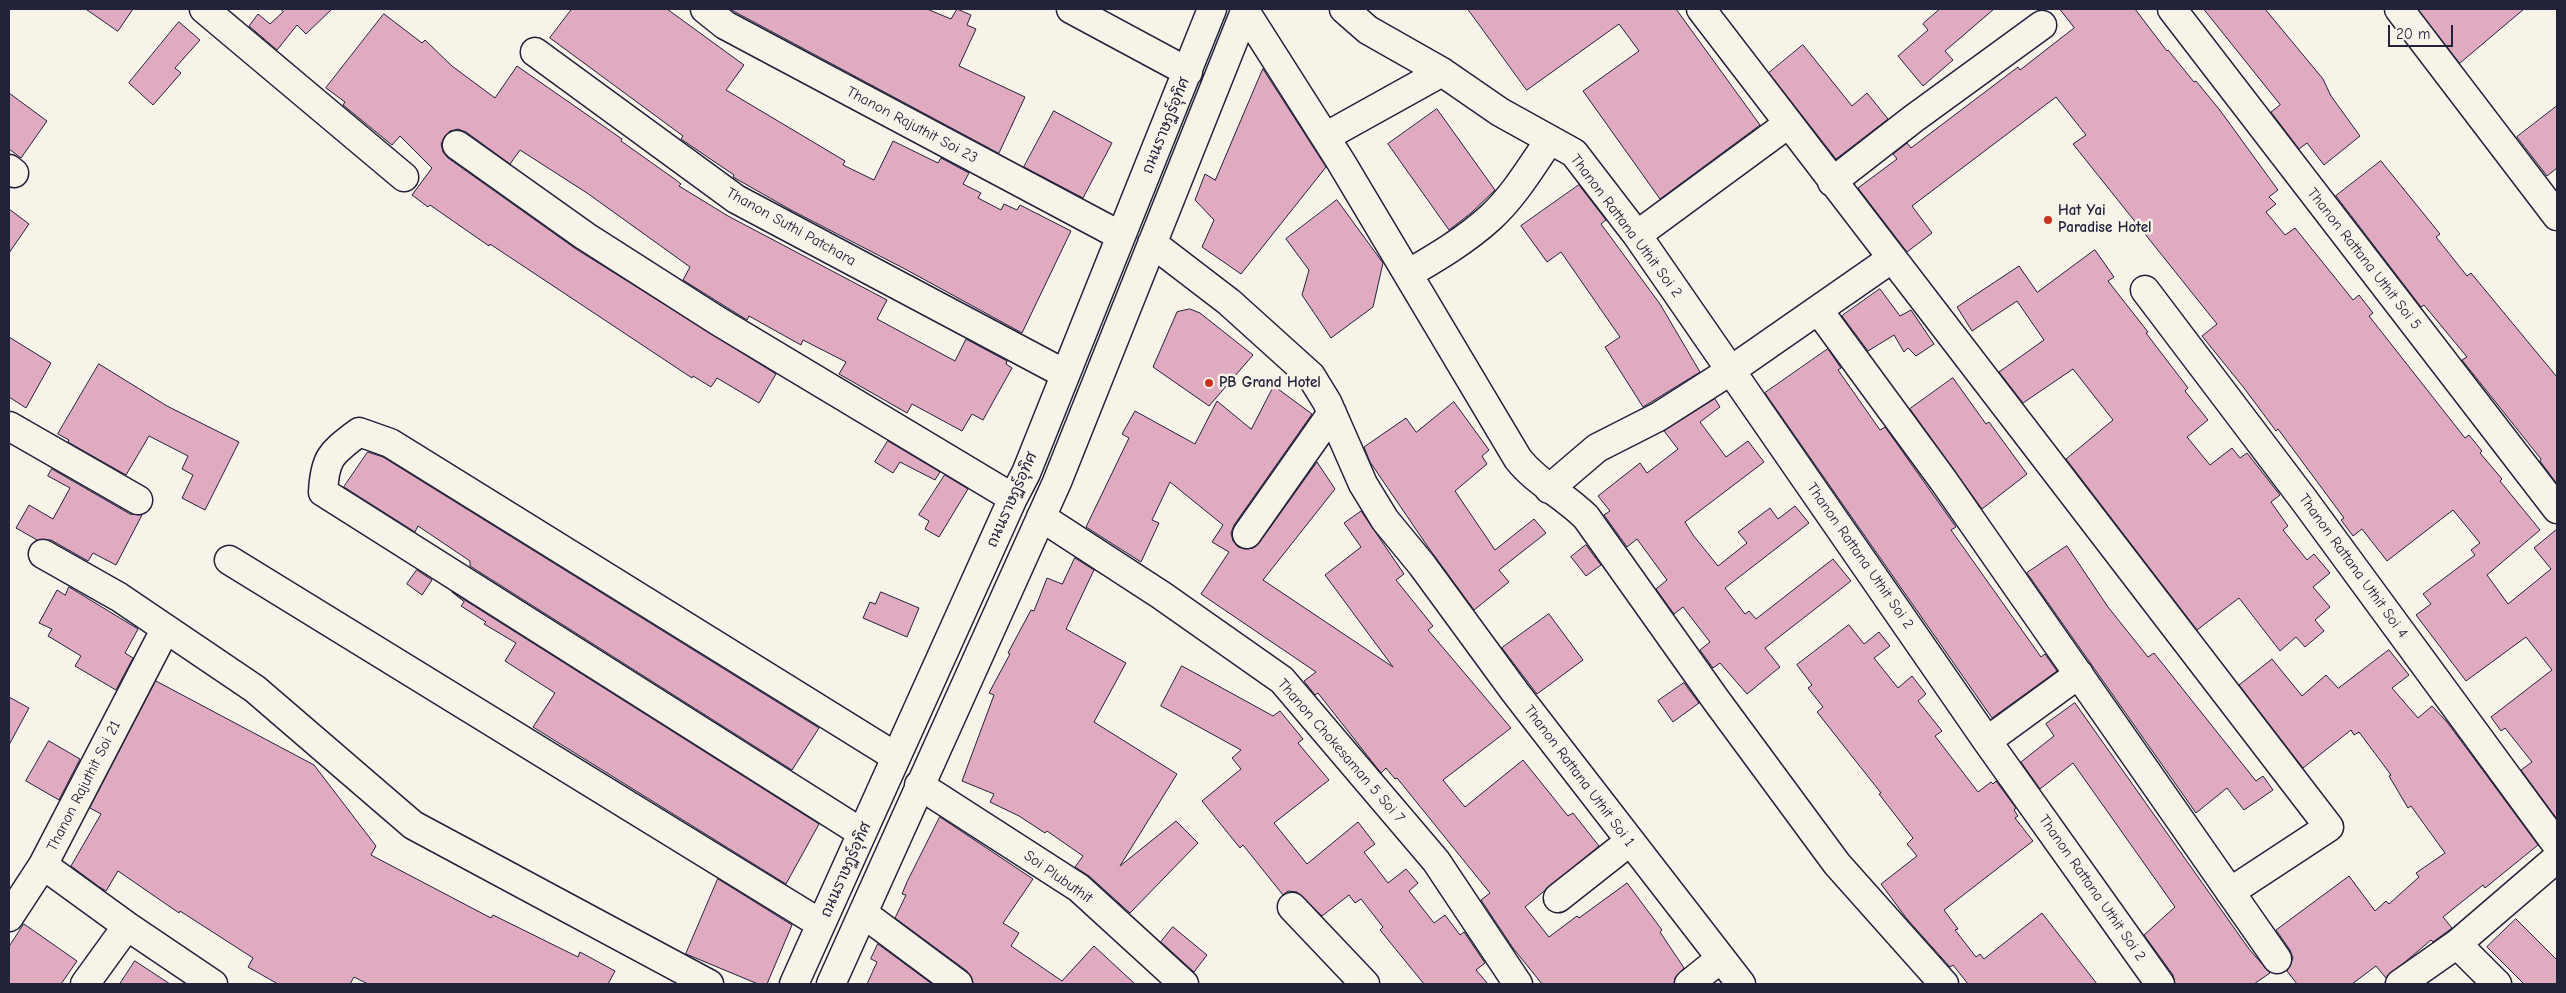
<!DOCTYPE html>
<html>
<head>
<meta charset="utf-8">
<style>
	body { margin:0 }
	#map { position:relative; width:2566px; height:993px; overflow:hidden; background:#f7f3e8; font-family:"Comic Neue",sans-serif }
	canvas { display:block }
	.frame { position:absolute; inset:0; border:10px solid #22223b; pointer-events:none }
	.scale { position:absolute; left:2388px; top:25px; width:65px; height:22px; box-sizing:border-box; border:2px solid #22223b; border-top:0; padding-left:6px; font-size:15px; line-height:18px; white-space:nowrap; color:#22223b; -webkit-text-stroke:4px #f7f3e8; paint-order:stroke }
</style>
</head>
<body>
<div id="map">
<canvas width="2566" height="993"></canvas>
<div class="frame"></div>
<div class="scale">20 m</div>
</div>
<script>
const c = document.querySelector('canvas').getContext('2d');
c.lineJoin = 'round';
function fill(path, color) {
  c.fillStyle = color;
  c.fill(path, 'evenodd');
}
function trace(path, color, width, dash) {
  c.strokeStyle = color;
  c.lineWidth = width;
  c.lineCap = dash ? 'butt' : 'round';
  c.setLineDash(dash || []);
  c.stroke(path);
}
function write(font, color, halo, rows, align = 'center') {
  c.font = font + ' "Comic Neue","Playpen Sans Thai",sans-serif';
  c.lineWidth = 5;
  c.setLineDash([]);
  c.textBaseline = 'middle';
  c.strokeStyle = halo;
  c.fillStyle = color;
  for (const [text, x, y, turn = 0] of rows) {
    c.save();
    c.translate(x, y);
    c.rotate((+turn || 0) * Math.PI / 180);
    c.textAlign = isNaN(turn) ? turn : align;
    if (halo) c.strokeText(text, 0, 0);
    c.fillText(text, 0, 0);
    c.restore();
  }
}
const building = new Path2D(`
	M86,9H133L118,31Z
	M281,9H332L306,34L297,25L277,50L249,26L258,14L270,24L283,12Z
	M572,9H667L744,65L726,90L845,161L843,165L874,180L893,141L938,163L941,158L969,173L963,184L981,193L978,198L1001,210L1004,204L1017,210L1020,205L1071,231L1022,333L905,269L791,210L733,177L734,175L681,139L683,136L550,38Z
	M730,9H927L951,19L957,9L971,15L967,25L976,29L959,66L1025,97L999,153Z
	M1468,9H1676L1760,125L1660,199L1583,91L1639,51L1619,24L1527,90Z
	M1940,9H1994L1945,51L1953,60L1923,86L1898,56L1928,30L1923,24Z
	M2060,9H2135L2167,51L2168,50L2194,82L2196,81L2219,109L2278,190L2269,197L2276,204L2266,212L2285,235L2295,228L2353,300L2359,295L2373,313L2369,316L2465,438L2469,435L2482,451L2480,453L2502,479L2500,481L2540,530L2487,575L2508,604L2551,569L2534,548L2557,529V819L2521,770L2532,762L2505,728L2501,731L2491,717L2552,670L2526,637L2466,681L2416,615L2431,604L2423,594L2475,555L2471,550L2480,543L2453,510L2387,561L2362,529L2353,536L2341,520L2344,518L2278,429L2276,431L2244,388L2202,336L2217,324L2073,144L2086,135L2056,97L1912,206L1932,233L1907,252L1858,188L1897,159L1893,154L1907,143L1911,148L2018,67L2020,70L2074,28Z
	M2204,9H2265L2323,79L2331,96L2360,136L2324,165L2307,143L2299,149L2271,112L2280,105Z
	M2418,9H2524L2460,63Z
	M384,14L422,43L425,40L452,66L495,98L517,66L622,139L621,141L676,180L681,184L679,186L728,216L887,300L877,319L955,361L966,339L1007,361L1006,364L1012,368L983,420L972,414L962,431L912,404L907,413L839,374L846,362L803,340L801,345L749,316L747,320L683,280L690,267L587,193L520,150L510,164L466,132L458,129L450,131L445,136L441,144L443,152L448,158L576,249L776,374L759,403L717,378L711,387L693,376L692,378L490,244L489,246L430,205L428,207L412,195L432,168L400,136L392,145L343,105L345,102L326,88Z
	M179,22L200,40L175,68L181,73L153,105L129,83Z
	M1803,45L1852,106L1867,93L1888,119L1836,159L1769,73Z
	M1263,69L1326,167L1241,274L1202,247L1214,220L1195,200L1205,174L1215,180Z
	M9,93L47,121L21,158L9,149Z
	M2557,106V168L2547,176L2517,137Z
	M1437,109L1495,190L1471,213L1449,230L1388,144Z
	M1054,111L1112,143L1083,198L1024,167Z
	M2381,161L2440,234L2436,237L2467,276L2471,273L2557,377V484L2540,461L2541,459L2462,360L2467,357L2424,305L2421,307L2336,196Z
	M1579,185L1606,220L1601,224L1660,304L1700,372L1643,407L1605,347L1620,337L1561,252L1547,262L1521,226Z
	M1337,200L1383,263L1373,307L1331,338L1302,295L1309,270L1286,239Z
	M9,209L29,224L9,253Z
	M2095,250L2114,277L2108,281L2148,332L2146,333L2188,388L2185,391L2208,420L2187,437L2210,465L2232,448L2240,458L2247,453L2280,495L2271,502L2288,526L2283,530L2307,560L2314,554L2330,573L2313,587L2330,607L2315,620L2324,631L2305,647L2296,637L2280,651L2239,598L2197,630L2066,459L2113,420L2073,369L2023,403L1999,372L2044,340L2017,301L1972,331L1957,307L2019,266L2037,292Z
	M1880,289L1900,316L1911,310L1934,344L1916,356L1908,348L1904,352L1894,335L1868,351L1842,316Z
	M1190,309L1200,313L1253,355L1209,406L1153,367L1177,312Z
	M9,337L51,363L26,408L9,397Z
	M1828,349L1841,368L1838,370L1880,430L1885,427L1956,527L1951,530L2041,657L2045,654L2057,671L1992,718L1765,393Z
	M99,364L167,406L239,442L205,510L182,498L193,475L182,469L188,456L149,436L126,475L68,442L69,440L58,434Z
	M1953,378L1986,424L1989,422L2027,474L1982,509L1910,409Z
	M1274,386L1312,414L1234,525L1231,533L1233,541L1238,547L1245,549L1253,548L1259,543L1317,462L1335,489L1263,580L1393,667L1325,575L1361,547L1344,523L1361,511L1404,574L1396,580L1433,626L1428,630L1511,728L1443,780L1465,807L1523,760L1568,816L1573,813L1599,846L1525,907L1549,937L1577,916L1579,918L1627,883L1662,930L1660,932L1684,968L1675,978L1674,984H1542L1513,948L1481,900L1490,893L1397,778L1395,779L1386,768L1381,773L1318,693L1315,695L1304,681L1316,672L1201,594L1229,552L1212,542L1223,525L1170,482L1152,520L1159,523L1141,562L1086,527L1129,438L1122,434L1135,411L1195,444L1217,401L1251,429Z
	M1715,399L1720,407L1700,422L1726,457L1748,441L1764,462L1685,522L1693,535L1718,566L1747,543L1738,532L1770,508L1778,519L1795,506L1809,523L1725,588L1745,614L1749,611L1756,619L1833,559L1851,581L1765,648L1780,667L1747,694L1720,663L1713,668L1700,650L1710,642L1683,607L1674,614L1656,589L1667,580L1637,539L1627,547L1604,515L1610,511L1598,496L1640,463L1647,473L1678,449L1664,431Z
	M1454,402L1489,450L1482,456L1487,464L1455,491L1495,550L1534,519L1546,533L1499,570L1509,582L1474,610L1428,547L1370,462L1364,447L1406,418L1416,432Z
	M888,441L940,472L935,480L900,462L893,473L875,462Z
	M368,452L383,457L819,728L792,770L470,566V561L418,526L415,532L344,487Z
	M52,469L130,514L142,515L116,565L93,553L88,561L51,540H37L16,528L29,505L53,519L70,488L48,476Z
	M945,475L968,489L939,537L925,529L929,521L919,515Z
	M1586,545L1601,565L1586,576L1571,557Z
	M2067,546L2108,607L2148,657L2154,653L2256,781L2263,776L2273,790L2244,810L2227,788L2196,813L2027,573Z
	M1075,558L1094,570L1066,629L1126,663L1094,722L1177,774L1120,866L1176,821L1198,843L1130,913L1089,876L1075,867L1083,856L1047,831L1045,833L1019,816L990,802L994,794L962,781L994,695L989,693L1010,654L1008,653L1031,610L1034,611L1047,578L1062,584Z
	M417,570L432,580L422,595L407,584Z
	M69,587L138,629L125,653L133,658L116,690L75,666L81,656L48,636L52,629L39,623L57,590L65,595Z
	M452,592L819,824L786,884L533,727L555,693L505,661L516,643L484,624L486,622L461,606L464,602Z
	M881,592L919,608L907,637L863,618L870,602L875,604Z
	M1549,614L1583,660L1537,694L1502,648Z
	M1849,625L1864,644L1879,632L1890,646L1874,658L1898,688L1912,676L1926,694L1918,701L1942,731L1935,736L1978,792L1991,782L1993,784L1996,781L2016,808L2014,810L2018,816L2015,818L2033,841L1944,910L1958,929L1955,930L1976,957L1980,954L1984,959L2042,913L2097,984H1968L1953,965L1950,967L1907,919L1881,884L1917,856L1907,844L1913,838L1879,794L1881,793L1817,712L1823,707L1808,688L1812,685L1797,665Z
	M2389,650L2409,675L2392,688L2418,718L2432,706L2447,722L2538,845L2485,888L2483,885L2443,917L2452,928L2433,942L2431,940L2386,978L2376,966L2352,984H2297L2287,971L2293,958L2290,950L2276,930L2349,876L2375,911L2386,901L2389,904L2419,877L2416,873L2445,853L2411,806L2408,808L2389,776L2391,775L2359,732L2354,735L2351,730L2303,768L2239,685L2272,659L2302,696L2326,675L2338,688Z
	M1182,666L1273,716L1280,711L1303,739L1298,743L1329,780L1274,823L1307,864L1358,822L1375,844L1364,852L1388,883L1406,869L1418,883L1409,891L1434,923L1445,915L1460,935L1464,932L1485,963L1476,970L1488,984H1424L1380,930L1383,927L1361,899L1355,903L1349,895L1322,916L1297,892L1288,891L1283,895L1243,845L1240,848L1202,801L1241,769L1232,758L1241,750L1161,706Z
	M156,681L314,765L376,846L371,855L491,918L493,915L578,957L580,952L615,971L608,984H368L354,977L350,984H278L248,967L253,958L180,911L179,913L118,871L106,891L98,886L71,866L101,814L90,808Z
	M1684,683L1699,703L1673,722L1658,701Z
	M9,697L29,708L9,745Z
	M2075,703L2249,949L2270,973L2254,984H2175L2173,975L2144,935L2175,907L2073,763L2040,789L2021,762L2054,736L2046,724Z
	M49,741L80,759L59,800L26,781Z
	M940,817L1033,879L1003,923L1019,933L1011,946L1062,981L1094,946L1135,984H973L967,971L895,918L906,895L902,894L907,882Z
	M718,879L792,925L767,984H758L686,954Z
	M2516,919L2557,960V984H2524L2487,947Z
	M24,924L77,961L61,984H9V947Z
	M1173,927L1207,955L1194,972L1161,942Z
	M878,944L932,984H867L877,962L871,959Z
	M135,961L170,984H120Z`);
fill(building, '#e0aac0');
trace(building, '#22223b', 1);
const minor = new Path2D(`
	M204,9L404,177
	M705,9L725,25L1121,236
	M1071,9L1188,72
	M1344,9L1368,30L1442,72L1500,112L1574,153L1637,235L1987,741L2160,984
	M1701,9L2329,827L2230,892
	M2172,9L2557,509
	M2399,9L2557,216
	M1245,11L1341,162L1518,459C1537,483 1564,495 1586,517L1716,700L1837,864L1944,984
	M535,52L736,199L1065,374
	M1325,137L1442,72
	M457,145L585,236L718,321L1013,498
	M9,169L14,173
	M1832,182L1913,119L2042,25
	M1637,235L1788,124
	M1152,243L1229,302L1311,376L1327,402L1363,484L1385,520L1422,565L1515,692L1741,984
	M1408,274C1437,257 1466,240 1491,217C1514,196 1531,167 1549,141
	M2145,290L2304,500L2557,845
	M1819,311L1943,480L2277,959
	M9,426L138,500
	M1549,489L1597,448L1658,417L1730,371L1891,259
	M1041,517L1161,595L1282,680L1436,861L1518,984
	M1247,534L1332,413
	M43,554L119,597L255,689L413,825L709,984
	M229,560L821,924
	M165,630L43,865L127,926L213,984
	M1987,741L2079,674
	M919,785L1079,888L1184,984
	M862,833L323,492C325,456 332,453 359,432L390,443L896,757
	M1558,898L1629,842
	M1292,907L1365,984
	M864,914L958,984
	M9,917L43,865
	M2457,944L2497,984
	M85,984L127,926
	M794,984L1013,498L1026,473L1212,9
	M831,984L1057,482L1246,9
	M1689,984L1720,959
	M2400,984L2457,944L2557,858`);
trace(minor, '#22223b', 31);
trace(minor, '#f7f3e8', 28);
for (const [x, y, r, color] of [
	[2048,220,5,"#c8321e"],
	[1209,383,5,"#c8321e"]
]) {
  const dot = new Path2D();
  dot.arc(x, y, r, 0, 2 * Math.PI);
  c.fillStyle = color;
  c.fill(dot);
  trace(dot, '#f7f3e8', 2);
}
write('15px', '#22223b', '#f7f3e8', [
	["Thanon Rajuthit Soi 23",912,125,28],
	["ถนนราษฏร์อุทิศ",1166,126,-68],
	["Thanon Rattana Uthit Soi 2",1626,226,53],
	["Thanon Suthi Patchara",791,227,29],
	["Thanon Rattana Uthit Soi 5",2364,259,52],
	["ถนนราษฏร์อุทิศ",1012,500,-66],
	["Thanon Rattana Uthit Soi 2",1860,556,55],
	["Thanon Rattana Uthit Soi 4",2353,566,54],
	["Thanon Chokesaman 5 Soi 7",1341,751,49],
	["Thanon Rattana Uthit Soi 1",1579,776,53],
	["Thanon Rajuthit Soi 21",84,786,-63],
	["ถนนราษฏร์อุทิศ",846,870,-66],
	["Soi Plubuthit",1058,877,35],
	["Thanon Rattana Uthit Soi 2",2092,888,55]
]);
write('bold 15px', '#22223b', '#f7f3e8', [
	["Hat Yai",2058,211],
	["Paradise Hotel",2058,228],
	["PB Grand Hotel",1219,383]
], 'left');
</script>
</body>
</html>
